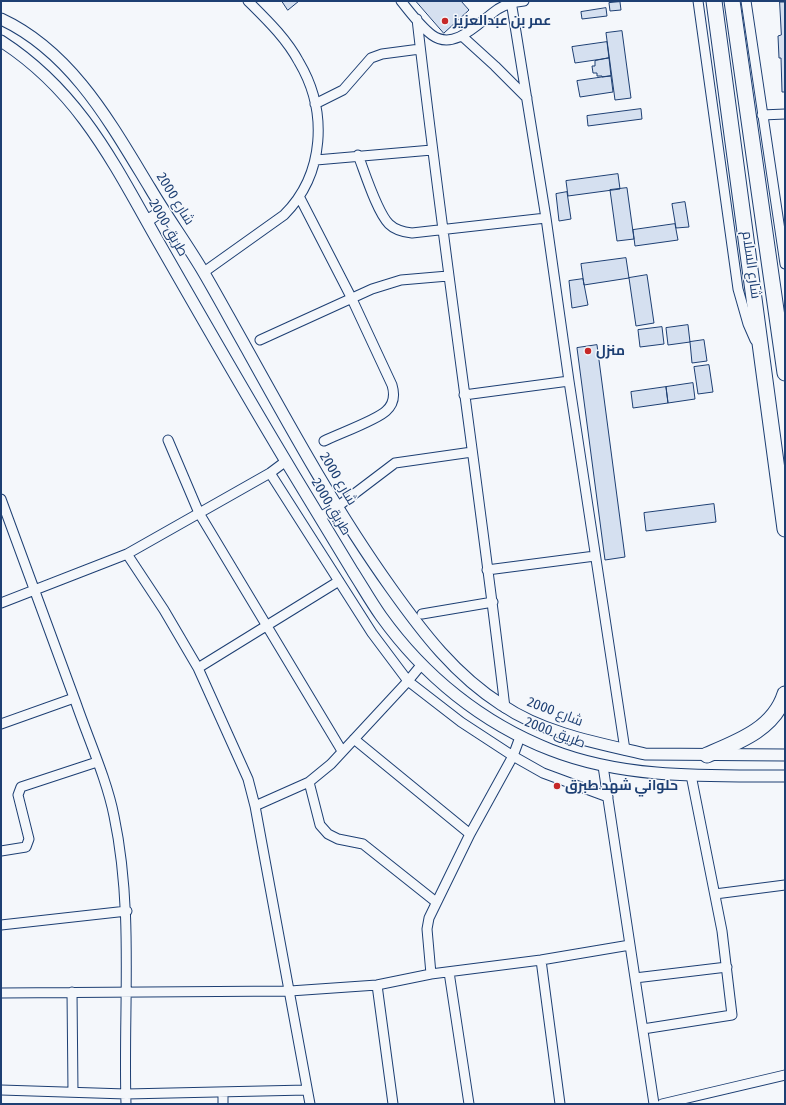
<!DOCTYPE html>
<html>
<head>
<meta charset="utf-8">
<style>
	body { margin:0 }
	#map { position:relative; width:786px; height:1105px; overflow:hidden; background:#f4f7fb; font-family:"Fira Sans Condensed",sans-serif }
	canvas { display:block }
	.frame { position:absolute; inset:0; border:2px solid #1d3f73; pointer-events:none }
</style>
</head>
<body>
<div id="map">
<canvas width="786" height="1105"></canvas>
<div class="frame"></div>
</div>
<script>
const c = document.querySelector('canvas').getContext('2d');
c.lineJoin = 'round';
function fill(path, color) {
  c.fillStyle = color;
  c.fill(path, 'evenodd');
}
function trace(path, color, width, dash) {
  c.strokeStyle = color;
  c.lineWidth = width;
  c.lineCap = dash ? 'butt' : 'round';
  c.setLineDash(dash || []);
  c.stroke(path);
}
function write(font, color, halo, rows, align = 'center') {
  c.font = font + ' "Fira Sans Condensed",Cairo,sans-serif';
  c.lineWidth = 3;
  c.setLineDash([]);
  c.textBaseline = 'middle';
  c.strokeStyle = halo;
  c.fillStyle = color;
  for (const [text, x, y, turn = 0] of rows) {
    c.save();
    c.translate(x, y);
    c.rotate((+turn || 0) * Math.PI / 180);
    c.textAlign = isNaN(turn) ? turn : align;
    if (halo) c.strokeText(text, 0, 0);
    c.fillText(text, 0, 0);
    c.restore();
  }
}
const building = new Path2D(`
	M282,1H299L288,10Z
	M416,1H461L469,10L444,33Z
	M620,2L621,10L610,11L609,3Z
	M780,2H785V92H782L781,58H779L778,36L781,35Z
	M606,8L607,16L582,19L581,12Z
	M622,31L631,98L615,100L606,33Z
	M607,42L609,58L575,63L572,47Z
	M609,58L611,76L602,77V76H597V73H593L592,66H595V61Z
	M611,76L613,92L580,97L577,81Z
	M641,109L642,119L588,126L587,116Z
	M618,174L620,189L568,196L566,181Z
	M627,188L634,239L617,241L610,190Z
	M567,192L571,219L559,221L556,194Z
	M685,202L689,227L676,228L672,204Z
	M675,224L678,240L635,246L633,230Z
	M626,258L629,278L584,285L581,264Z
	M647,275L654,323L636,326L629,278Z
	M583,279L588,305L572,308L569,281Z
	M688,325L690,342L668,345L666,328Z
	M662,327L664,344L640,347L638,330Z
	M704,340L707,361L692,363L690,342Z
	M597,345L625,557L605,560L577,348Z
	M709,365L713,392L698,394L694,367Z
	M693,383L695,399L668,403L666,387Z
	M666,387L668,403L633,408L631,392Z
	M714,504L716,522L646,531L644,513Z`);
fill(building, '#d5e0f0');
trace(building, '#1d3f73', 1);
const minor = new Path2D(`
	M401,1C410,12 420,26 432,35C455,52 480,21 498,9C506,4 514,2 524,1
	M511,1L546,218L569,381L625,750
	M698,1L738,289L748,324L755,340
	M746,1L785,264
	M417,19C443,249 478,478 505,708
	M462,36L495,66L527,98
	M315,104L343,90L371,58L382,54L420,49
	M762,115L785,114
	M358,155C365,173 377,212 389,224C395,230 403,232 412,233L546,218
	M316,160L432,150
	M300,198L351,297L392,385C395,395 394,404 386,411C377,420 338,434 324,441
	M204,272L284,215C325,174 328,111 299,62C286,38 267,20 248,1
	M260,340L372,289L401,280L448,276
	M464,395L569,381
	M168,440L199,513L342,751
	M270,473L372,633L408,681L461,722L513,756L543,773L608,797
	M1,499C26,567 51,635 76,703C88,738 107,780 114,816C134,911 123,1008 126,1104
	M320,517L337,507L395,463L472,452
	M127,554L164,610L198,668L248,779L255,806
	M487,570L595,556
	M1,603L127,554L270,473L286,461
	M422,614L493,602
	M198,668L339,581
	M1,724L74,698
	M354,739L470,834
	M603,766L654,1104
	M309,782L320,825L328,834L338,839L363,844L436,902
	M1,851L26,847L29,839L18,795L21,787L97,762
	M715,894L785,885
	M1,925L127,911
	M541,960L560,1104
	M449,972L469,1104
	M431,974L427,929L429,918L470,834L513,756L520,737
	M635,978L727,967
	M377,985L393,1104
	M72,992L73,1092
	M1,993L290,991L377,985L431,974L541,960L630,945
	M643,1029L732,1015L722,931L691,775
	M1,1090L126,1094L307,1090
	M223,1092V1104
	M310,1104L255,806L309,782L331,764L408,681L422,664
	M662,1104L785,1075`);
const tertiary = new Path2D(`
	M1,19C72,52 111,124 150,188C167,217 187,244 204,273C218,297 231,321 244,344C290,427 336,511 391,588C423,633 455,675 502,705C543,733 597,743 645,754L785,755
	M1,41C80,92 114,164 159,243C203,320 247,397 293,473C313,506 333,539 353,572C362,586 371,602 381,616C424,676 482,723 551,750C625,779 707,776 785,776
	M147,221L163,210`);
const trunk = new Path2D(`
	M714,1L785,529
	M732,1L785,373
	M707,755C738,742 774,729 785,694`);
trace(minor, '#1d3f73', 11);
trace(tertiary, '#1d3f73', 13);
trace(trunk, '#1d3f73', 17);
trace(minor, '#f4f7fb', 9);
trace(tertiary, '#f4f7fb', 11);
trace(trunk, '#f4f7fb', 15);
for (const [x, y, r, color] of [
	[445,21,4,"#c62828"],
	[588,351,4,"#c62828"],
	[557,786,4,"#c62828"]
]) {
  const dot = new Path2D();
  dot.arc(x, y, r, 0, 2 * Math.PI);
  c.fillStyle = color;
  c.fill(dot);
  trace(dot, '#f4f7fb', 1.5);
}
write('bold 14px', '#1d3f73', '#f4f7fb', [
	["عمر بن عبدالعزيز",453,21],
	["منزل",596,351],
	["حلواني شهد طبرق",565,786]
], 'left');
write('14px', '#1d3f73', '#f4f7fb', [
	["شارع 2000",175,199,58],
	["طريق 2000",168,228,60],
	["شارع السلام",751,265,82],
	["شارع 2000",338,479,59],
	["طريق 2000",331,507,59],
	["شارع 2000",555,712,21],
	["طريق 2000",555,733,21]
]);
</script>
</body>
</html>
